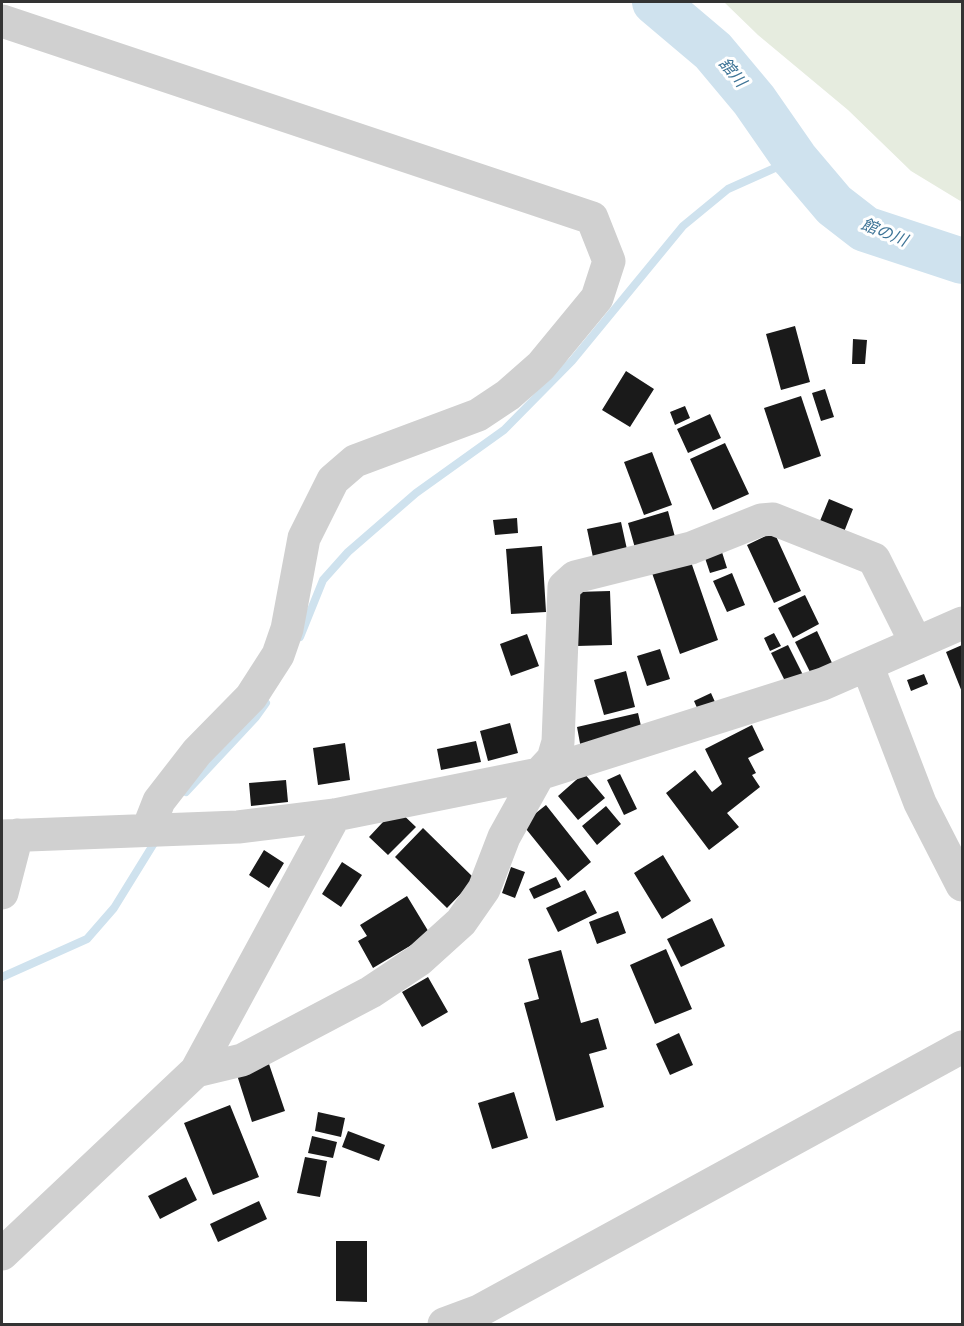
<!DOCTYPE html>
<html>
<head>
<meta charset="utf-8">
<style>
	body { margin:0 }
	#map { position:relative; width:964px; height:1326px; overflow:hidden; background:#fff; font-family:"Fira Sans Condensed",sans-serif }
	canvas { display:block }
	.frame { position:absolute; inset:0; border:3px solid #333; pointer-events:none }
</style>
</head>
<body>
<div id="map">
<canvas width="964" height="1326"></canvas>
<div class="frame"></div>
</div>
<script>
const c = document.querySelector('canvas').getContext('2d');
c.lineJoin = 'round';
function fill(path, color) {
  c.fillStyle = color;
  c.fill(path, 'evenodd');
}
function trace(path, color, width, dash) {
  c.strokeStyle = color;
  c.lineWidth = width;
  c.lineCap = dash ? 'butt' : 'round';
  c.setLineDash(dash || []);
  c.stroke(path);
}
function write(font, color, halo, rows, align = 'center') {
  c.font = font + ' "Fira Sans Condensed","Noto Sans JP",sans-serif';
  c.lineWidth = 6;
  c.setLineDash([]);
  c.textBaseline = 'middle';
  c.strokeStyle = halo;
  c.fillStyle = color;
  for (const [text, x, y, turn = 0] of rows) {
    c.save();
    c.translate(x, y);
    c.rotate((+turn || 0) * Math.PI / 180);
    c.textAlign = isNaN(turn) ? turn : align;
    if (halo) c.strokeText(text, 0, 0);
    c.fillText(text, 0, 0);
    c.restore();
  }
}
fill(new Path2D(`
	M724,2H962V202L911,171L848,110L758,35Z`), '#e6ecdf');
trace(new Path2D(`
	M300,637L323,580L348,552L416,493L504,430L572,361L683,226L728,189L795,159
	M186,792L256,717L266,703
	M2,977L87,939L114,908L156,840`), '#cfe2ee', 8);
trace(new Path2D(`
	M655,2L713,51L754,100L795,159L834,205L865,229L962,261`), '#cfe2ee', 46);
fill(new Path2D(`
	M795,326L810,382L781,390L766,334Z
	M853,339L867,340L865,364H852Z
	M626,371L654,389L630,427L602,410Z
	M825,389L834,417L821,421L812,393Z
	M801,396L821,456L784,469L764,408Z
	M685,406L690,418L675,425L670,412Z
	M710,414L721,438L688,453L677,429Z
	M725,443L749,494L713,510L690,459Z
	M652,452L672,505L644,515L624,462Z
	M829,499L853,509L844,532L820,521Z
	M668,511L675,537L635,548L628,523Z
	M517,518L518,533L495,535L493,520Z
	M621,522L628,554L594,562L587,529Z
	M774,532L801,591L774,603L747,545Z
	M542,546L546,612L511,614L506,549Z
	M721,549L727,568L710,573L704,555Z
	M690,559L718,640L680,654L652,573Z
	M732,573L745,605L727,612L713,581Z
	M610,591L612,645L577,646L575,592Z
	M805,595L819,624L793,638L778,608Z
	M817,631L833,665L812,676L795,642Z
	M774,633L781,646L770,651L764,638Z
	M527,634L539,666L511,676L500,644Z
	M788,645L805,679L788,687L771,653Z
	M962,645V692L946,652Z
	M660,649L670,679L647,686L637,656Z
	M626,671L635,707L604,715L594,680Z
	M924,674L928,684L911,691L907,680Z
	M711,693L719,711L702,719L694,701Z
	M638,713L644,739L582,754L577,727Z
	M510,723L518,753L488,761L480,731Z
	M752,725L764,750L748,758L756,773L752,775L760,787L727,813L739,827L709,850L666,793L695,770L712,792L722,784L705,749Z
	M476,741L481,762L441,770L437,749Z
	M345,743L350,780L318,785L313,748Z
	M584,773L605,798L578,820L558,796Z
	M620,774L637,809L624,815L607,780Z
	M286,780L288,802L251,806L249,783Z
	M546,805L591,862L568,881L522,824Z
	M606,806L621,824L597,845L582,826Z
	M396,808L416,827L388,855L369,837Z
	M423,828L475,879L447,908L395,857Z
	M264,850L284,863L269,888L249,875Z
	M663,855L691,901L662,919L634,873Z
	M342,862L362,875L341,907L322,894Z
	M511,867L525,872L515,898L502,893Z
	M556,877L561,887L534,899L529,889Z
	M585,890L597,913L558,932L546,908Z
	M407,896L430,934L373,968L358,941L367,936L360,925Z
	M618,911L626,933L597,944L589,922Z
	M712,918L725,946L681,967L667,939Z
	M666,949L692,1009L655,1024L630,965Z
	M561,950L581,1023L598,1018L607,1049L589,1054L604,1107L556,1121L524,1003L539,999L528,959Z
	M428,977L448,1012L422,1027L402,992Z
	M679,1033L693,1065L670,1075L656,1044Z
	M269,1064L285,1111L252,1122L237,1075Z
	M514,1092L528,1138L492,1149L478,1103Z
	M230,1105L259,1177L213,1195L184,1123Z
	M318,1112L345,1118L341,1137L315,1131Z
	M348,1131L385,1145L379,1161L342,1147Z
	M312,1136L337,1142L333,1158L308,1153Z
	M305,1157L327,1161L320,1197L297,1193Z
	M186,1177L197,1200L160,1219L148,1196Z
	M259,1201L267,1219L218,1242L210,1224Z
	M336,1241H367V1302L336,1301Z`), '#1a1a1a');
trace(new Path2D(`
	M2,21L592,218L609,261L597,298L541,366L508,395L478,415L355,461L333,480L304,538L287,629L278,655L251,697L197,752L159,801L148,829
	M867,665L920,803L962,885
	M2,836L238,827L335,815L539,774L823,684L962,623
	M2,893L17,835
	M196,1071L242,1060L371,992L419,960L461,922L484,889L504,837L539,774L553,759L558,742L564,587L575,577L691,548L761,520L773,519L874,559L916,643
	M2,1254L196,1071L335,815
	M444,1324L479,1311L962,1047`), '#d0d0d0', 33);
write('italic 16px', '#3f7597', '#fff', [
	["舘川",732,73,50],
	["館の川",884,233,22]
]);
</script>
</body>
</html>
